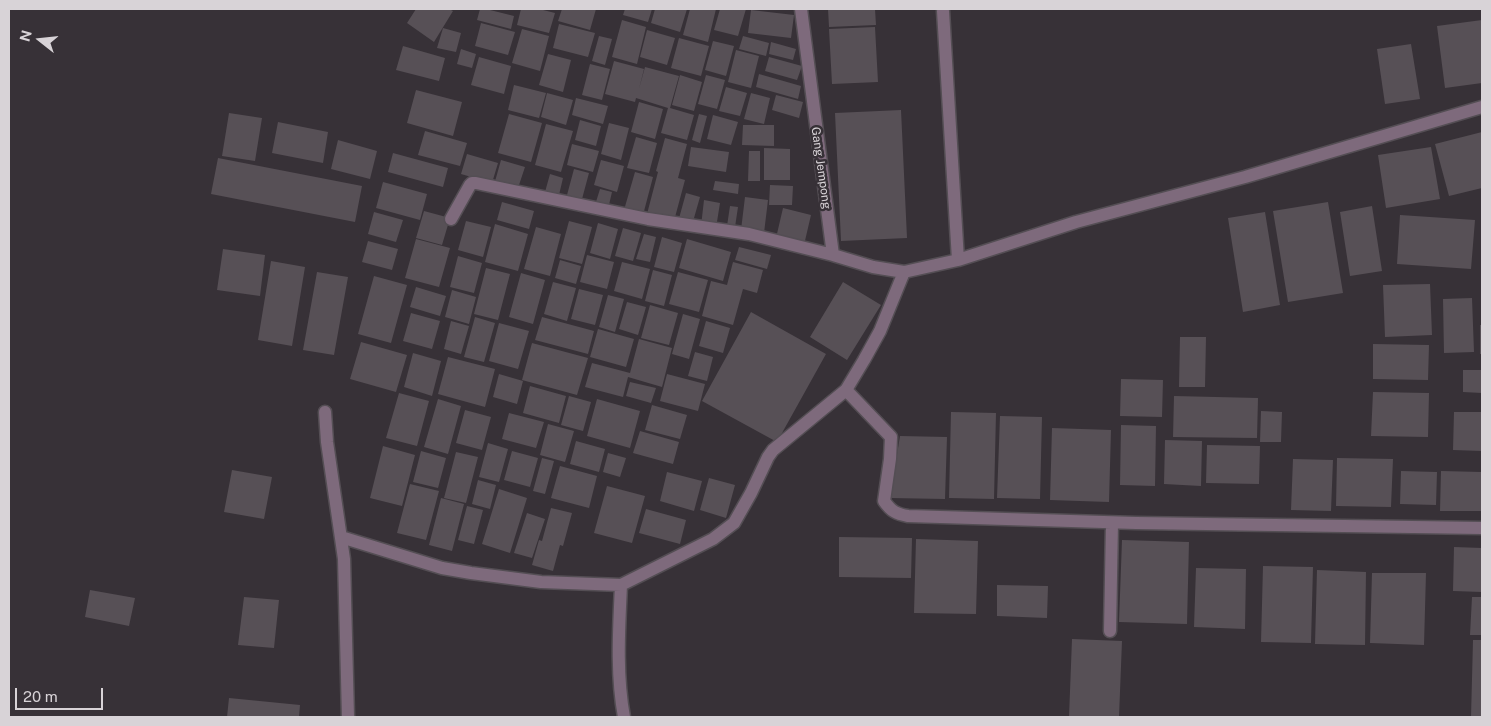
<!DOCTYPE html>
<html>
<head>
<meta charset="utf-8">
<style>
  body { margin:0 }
  #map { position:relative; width:1491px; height:726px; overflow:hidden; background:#373137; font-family:"Public Sans",sans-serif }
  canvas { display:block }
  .frame { position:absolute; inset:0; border:10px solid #d8d3d7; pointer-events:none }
  .north { position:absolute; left:15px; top:15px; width:50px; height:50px; -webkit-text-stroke:4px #373137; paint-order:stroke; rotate:286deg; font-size:14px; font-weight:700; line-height:20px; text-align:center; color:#d8d3d7 }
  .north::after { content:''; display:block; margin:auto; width:18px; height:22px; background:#d8d3d7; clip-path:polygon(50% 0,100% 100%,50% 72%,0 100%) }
  .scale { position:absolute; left:15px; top:688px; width:88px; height:22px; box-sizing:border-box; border:2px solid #d8d3d7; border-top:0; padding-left:6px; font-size:15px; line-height:18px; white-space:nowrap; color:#d8d3d7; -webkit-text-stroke:4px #373137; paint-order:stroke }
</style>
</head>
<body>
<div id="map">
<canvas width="1491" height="726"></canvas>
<div class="frame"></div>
<div class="north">N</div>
<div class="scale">20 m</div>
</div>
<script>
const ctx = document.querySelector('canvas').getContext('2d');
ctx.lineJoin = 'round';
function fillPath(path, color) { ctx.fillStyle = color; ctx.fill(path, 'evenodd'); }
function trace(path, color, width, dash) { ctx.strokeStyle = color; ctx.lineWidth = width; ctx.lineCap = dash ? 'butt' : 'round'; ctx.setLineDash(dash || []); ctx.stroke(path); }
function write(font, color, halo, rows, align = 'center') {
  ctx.font = font + ' "Public Sans",sans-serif'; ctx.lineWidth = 5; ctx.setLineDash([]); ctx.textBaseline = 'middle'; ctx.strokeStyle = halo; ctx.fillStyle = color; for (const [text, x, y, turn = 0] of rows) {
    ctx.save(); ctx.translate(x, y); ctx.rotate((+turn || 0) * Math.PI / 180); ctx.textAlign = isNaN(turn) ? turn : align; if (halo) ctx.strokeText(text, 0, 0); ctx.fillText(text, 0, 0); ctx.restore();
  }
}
const building = new Path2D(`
  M416,9h33l4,2 -19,31 -27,-19z
  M480,9h6l28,7 -3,13 -34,-9z
  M521,9h18l16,4 -6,20 -32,-8z
  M562,9h34l-6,21 -32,-9z
  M625,9h27l-4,13 -25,-7z
  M655,9h32l-7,23 -29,-9z
  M690,9h26l-8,33 -25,-7z
  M720,9h26l-8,27 -24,-6z
  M828,9h47l1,16 -47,2z
  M751,10l43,5 -3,23 -43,-5z
  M622,20l24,7 -9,37 -25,-7z
  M1482,20v63l-37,5 -8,-62z
  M481,23l34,9 -7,23 -33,-9z
  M559,24l36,9 -7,24 -35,-9z
  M875,27l3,55 -46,2 -3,-55z
  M443,28l18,5 -5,19 -19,-4z
  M522,29l27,7 -9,35 -28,-8z
  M647,30l28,8 -8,27 -27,-8z
  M599,36l13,3 -7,26 -13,-4z
  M743,36l26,7 -3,13 -27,-7z
  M679,38l30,8 -8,30 -30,-8z
  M713,41l21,5 -8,30 -21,-6z
  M771,42l25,7 -3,11 -24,-6z
  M1411,44l9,55 -35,5 -8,-55z
  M403,46l42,12 -6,23 -43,-11z
  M461,49l15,5 -4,14 -15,-4z
  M736,50l23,6 -8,32 -23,-6z
  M548,54l23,6 -8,32 -24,-7z
  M479,57l32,9 -7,28 -33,-9z
  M769,57l33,9 -5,14 -32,-9z
  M614,61l30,8 -5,20 6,-22 34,9 -9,32 24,7 -7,25 -26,-7 7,-25 -32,-10 -1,4 -30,-8z
  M590,64l20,5 -8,31 -20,-5z
  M759,74l42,12 -3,13 -42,-12z
  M680,75l22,7 -8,29 -22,-6z
  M706,75l19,5 -8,29 -19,-5z
  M514,85l32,8 -7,25 -31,-8z
  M726,87l21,6 -7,23 -21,-5z
  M416,90l46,12 -9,34 -46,-13z
  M547,93l26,7 -7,25 -25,-8z
  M751,93l19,5 -6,26 -20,-5z
  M776,95l27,7 -4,16 -27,-8z
  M576,98l32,8 -5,18 -31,-9z
  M639,102l24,7 -8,30 -24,-7z
  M901,110l6,128 -66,3 -6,-128z
  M229,113l33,5 -7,43 -33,-5z
  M509,114l33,9 -11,39 -33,-9z
  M699,114l8,2 -7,27 -8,-3z
  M713,115l25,7 -7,23 -24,-6z
  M580,120l21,6 -5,20 -21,-6z
  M278,122l50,10 -5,31 -51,-10z
  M609,123l20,5 -8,32 -20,-6z
  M546,124l27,7 -12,41 -26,-7z
  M743,125h31v21l-32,-1z
  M425,131l42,12 -7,23 -42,-11z
  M1482,132v56l-33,8 -14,-52z
  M636,137l21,6 -8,30 -22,-5z
  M665,138l22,6 -9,34 7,2 -11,41 -27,-7 11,-42 -2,-1z
  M338,140l39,11 -7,28 -39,-10z
  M572,144l27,7 -6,21 -26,-7z
  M691,147l38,5 -3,20 -38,-6z
  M1431,147l9,52 -54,9 -8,-53z
  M764,148l26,1v31h-26z
  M749,151h11v30h-12z
  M393,153l55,15 -5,19 -55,-15z
  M467,154l31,9 -6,20 -31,-9z
  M218,158l144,28 -7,36 -144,-28z
  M501,160l24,7 -8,24 -23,-6z
  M601,160l23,6 -7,26 -23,-7z
  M574,169l15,4 -7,26 -15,-4z
  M635,172l18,5 -10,38 -19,-5z
  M550,174l13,4 -4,17 -14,-3z
  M715,181l24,3 -1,10 -25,-4z
  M383,182l44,12 -7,26 -44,-12z
  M770,185l23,1 -1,19h-23z
  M600,189l12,3 -4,17 -13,-4z
  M686,193l14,4 -8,28 -14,-3z
  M745,197l23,3 -4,33 -23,-3z
  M704,200l16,3 -4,25 -15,-2z
  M502,202l32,9 -5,18 -32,-9z
  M1328,202l15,91 -55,9 -15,-91z
  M730,206l8,1 -3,20 -8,-1z
  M1372,206l10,65 -32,5 -10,-64z
  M783,208l28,7 -7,30 -28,-7z
  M424,211l26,7 -8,27 -26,-7z
  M374,212l29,8 -7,22 -28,-8z
  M1265,212l15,93 -37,7 -15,-94z
  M1400,215l75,5 -4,49 -74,-5z
  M466,221l25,6 -8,30 -25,-7z
  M569,221l23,6 -10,37 -23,-6z
  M598,223l20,6 -8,30 -20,-6z
  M495,224l33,10 -10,37 -33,-9z
  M536,227l25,7 -11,42 -26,-7z
  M623,228l18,5 -8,28 -18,-5z
  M644,234l12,3 -6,25 -14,-3z
  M662,237l20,6 -8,29 -20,-5z
  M416,239l34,9 -11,39 -34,-9z
  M687,239l44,13 -8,29 -44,-13z
  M368,241l30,8 -6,21 -30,-8z
  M739,247l32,8 -4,14 -32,-9z
  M223,249l42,6 -5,41 -43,-6z
  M587,255l27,7 -7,27 -27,-7z
  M458,256l24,7 -8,30 -24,-6z
  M560,260l21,6 -5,18 -21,-6z
  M271,261l34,6 -13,79 -34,-6z
  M622,262l28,7 -8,30 -28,-8z
  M733,262l30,8 -6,23 -14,-4 -10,36 -31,-9 9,-35 16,4z
  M486,268l24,6 -12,46 -24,-6z
  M653,270l19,5 -8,31 -19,-5z
  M317,272l31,5 -14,78 -31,-5z
  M678,272l30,8 -9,32 -30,-8z
  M521,273l24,7 -12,44 -24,-7z
  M374,276l33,9 -16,58 -33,-9z
  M553,282l23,6 -9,33 -23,-7z
  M843,282l38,23 -34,55 -37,-23z
  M1430,284l2,51 -47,2 -2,-52z
  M416,287l30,9 -6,20 -30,-9z
  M579,289l24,6 -8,30 -24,-6z
  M452,290l24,7 -7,27 -24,-7z
  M608,295l16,4 -9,33 -16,-5z
  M1472,298l2,54 -30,1 -1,-54z
  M627,302l19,5 -8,28 -19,-6z
  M650,305l28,8 -9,32 -28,-7z
  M751,312l75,42 -49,88 -75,-41z
  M411,313l29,8 -8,28 -29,-8z
  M683,314l17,5 -11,40 -17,-5z
  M475,317l20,6 -11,39 -20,-5z
  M542,317l52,14 -6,23 -53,-14z
  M451,321l18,5 -8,28 -17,-5z
  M706,321l24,7 -7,25 -24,-7z
  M499,323l30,8 -11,38 -29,-8z
  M1480,325h2v29h-2z
  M598,329l36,10 -8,28 -36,-10z
  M1180,337h26l-1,50h-26z
  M639,339l33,9 -10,39 -34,-10 -5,20 -38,-10 7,-24 38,10z
  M361,342l46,13 -11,37 -46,-13z
  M532,343l56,15 -11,37 -55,-15z
  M1373,344l56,1 -1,35 -55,-1z
  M695,352l18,5 -6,24 -19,-5z
  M413,353l28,8 -9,35 -28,-9z
  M448,357l47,12 -10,38 -47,-13z
  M1463,370h19v23l-19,-1z
  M499,374l24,7 -6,23 -24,-7z
  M667,374l38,10 -7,27 -38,-10z
  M1121,379l42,1 -1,37 -42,-1z
  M630,382l26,6 -5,15 -25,-7z
  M530,386l36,10 -7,27 -36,-10z
  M1373,392l56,1 -1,44 -57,-1z
  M399,393l30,8 -12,45 -31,-8z
  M569,396l22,6 -8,29 -22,-6z
  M1174,396l84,2 -1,40 -84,-1z
  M438,399l23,7 -13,48 -24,-7z
  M597,399l43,12 -10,37 -43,-12z
  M652,405l35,10 -7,24 -35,-9z
  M465,410l26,7 -9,33 -26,-7z
  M1261,411l21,1 -1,30h-21z
  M951,412l45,1 -2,86 -45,-1z
  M1454,412h28v39l-29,-1z
  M509,413l35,9 -8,26 -34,-9z
  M1000,416l42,1 -2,82 -43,-1z
  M548,424l26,7 -9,31 -25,-7z
  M1121,425l35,1 -1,60 -35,-1z
  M1052,428l59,2 -2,72 -59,-2z
  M640,431l39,11 -6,22 -40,-11z
  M900,436l47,1 -2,62 -55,-1z
  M1165,440l37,1 -1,45 -37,-2z
  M576,441l29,8 -6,23 -29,-8z
  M488,443l20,6 -9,33 -20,-5z
  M1207,445l53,1 -1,38 -53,-1z
  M383,446l32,9 -13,51 -32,-8z
  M421,451l25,7 -8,30 -25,-6z
  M512,451l26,7 -8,29 -26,-7z
  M456,452l22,5 -12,46 -22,-5z
  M608,453l18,5 -6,19 -17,-5z
  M542,458l12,3 -9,33 -12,-3z
  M1337,458l56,1 -2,48 -55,-1z
  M1293,459l40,1 -2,51 -40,-1z
  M560,466l37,10 -8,32 -38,-10z
  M232,470l40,7 -8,42 -40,-7z
  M1401,471l36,1 -1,33 -36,-1z
  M1441,471l41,1v39h-42z
  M667,472l35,9 -8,30 -34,-10z
  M709,478l26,7 -9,33 -26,-8z
  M478,480l18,5 -6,24 -18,-5z
  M410,484l29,7 -13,49 -29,-7z
  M607,486l38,10 -13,47 -38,-10z
  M499,489l28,9 -17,55 -28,-9z
  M441,498l23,6 -12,47 -23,-6z
  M467,506l16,4 -9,34 -16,-4z
  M551,508l21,5 -9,33 -3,-1 -7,26 -21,-6 7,-25 3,1z
  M646,509l40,11 -6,24 -41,-11z
  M527,513l18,6 -13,39 -18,-5z
  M839,537l73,1 -1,40 -72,-1z
  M916,539l62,2 -2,73 -62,-1z
  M1122,540l67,2 -2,82 -68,-2z
  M1454,547l28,1v44l-29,-1z
  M1263,566l50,1 -2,76 -50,-1z
  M1196,568l50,1 -1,60 -51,-2z
  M1317,570l49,2 -1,73 -50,-1z
  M1372,573h54l-2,72 -54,-2z
  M997,585l51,1 -1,32 -50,-2z
  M90,590l45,8 -6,28 -44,-9z
  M244,597l35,3 -5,48 -36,-3z
  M1472,597h10v38h-12z
  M1072,639l50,2 -3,76h-50z
  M1473,640h9v77h-11z
  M229,698l71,7 -1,12h-72z`);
const minor = new Path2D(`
  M801,9l32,246 40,12 31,5
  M943,11l15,249
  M451,219l19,-34 2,-2h4l172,36 101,15 84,21
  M846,390l45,47 -1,22 -6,42c7,10 12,13 24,15l228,7 346,5
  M325,412l2,30 17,117 4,158
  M341,537l101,31 29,5 70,9 80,3 92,-46 21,-16 17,-30 17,-36 5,-7 73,-60 18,-30 16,-29 24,-59 54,-12 118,-38 169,-45 237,-70
  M621,585c-2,44 -5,89 3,132
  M1110,631l2,-108`);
const streetNames = [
  ["Gang Jempong",821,168,82]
];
fillPath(building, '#575056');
trace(minor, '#544e54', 15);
trace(minor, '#7e6a7c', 12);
write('12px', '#d8d3d7', '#373137', streetNames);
</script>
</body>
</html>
